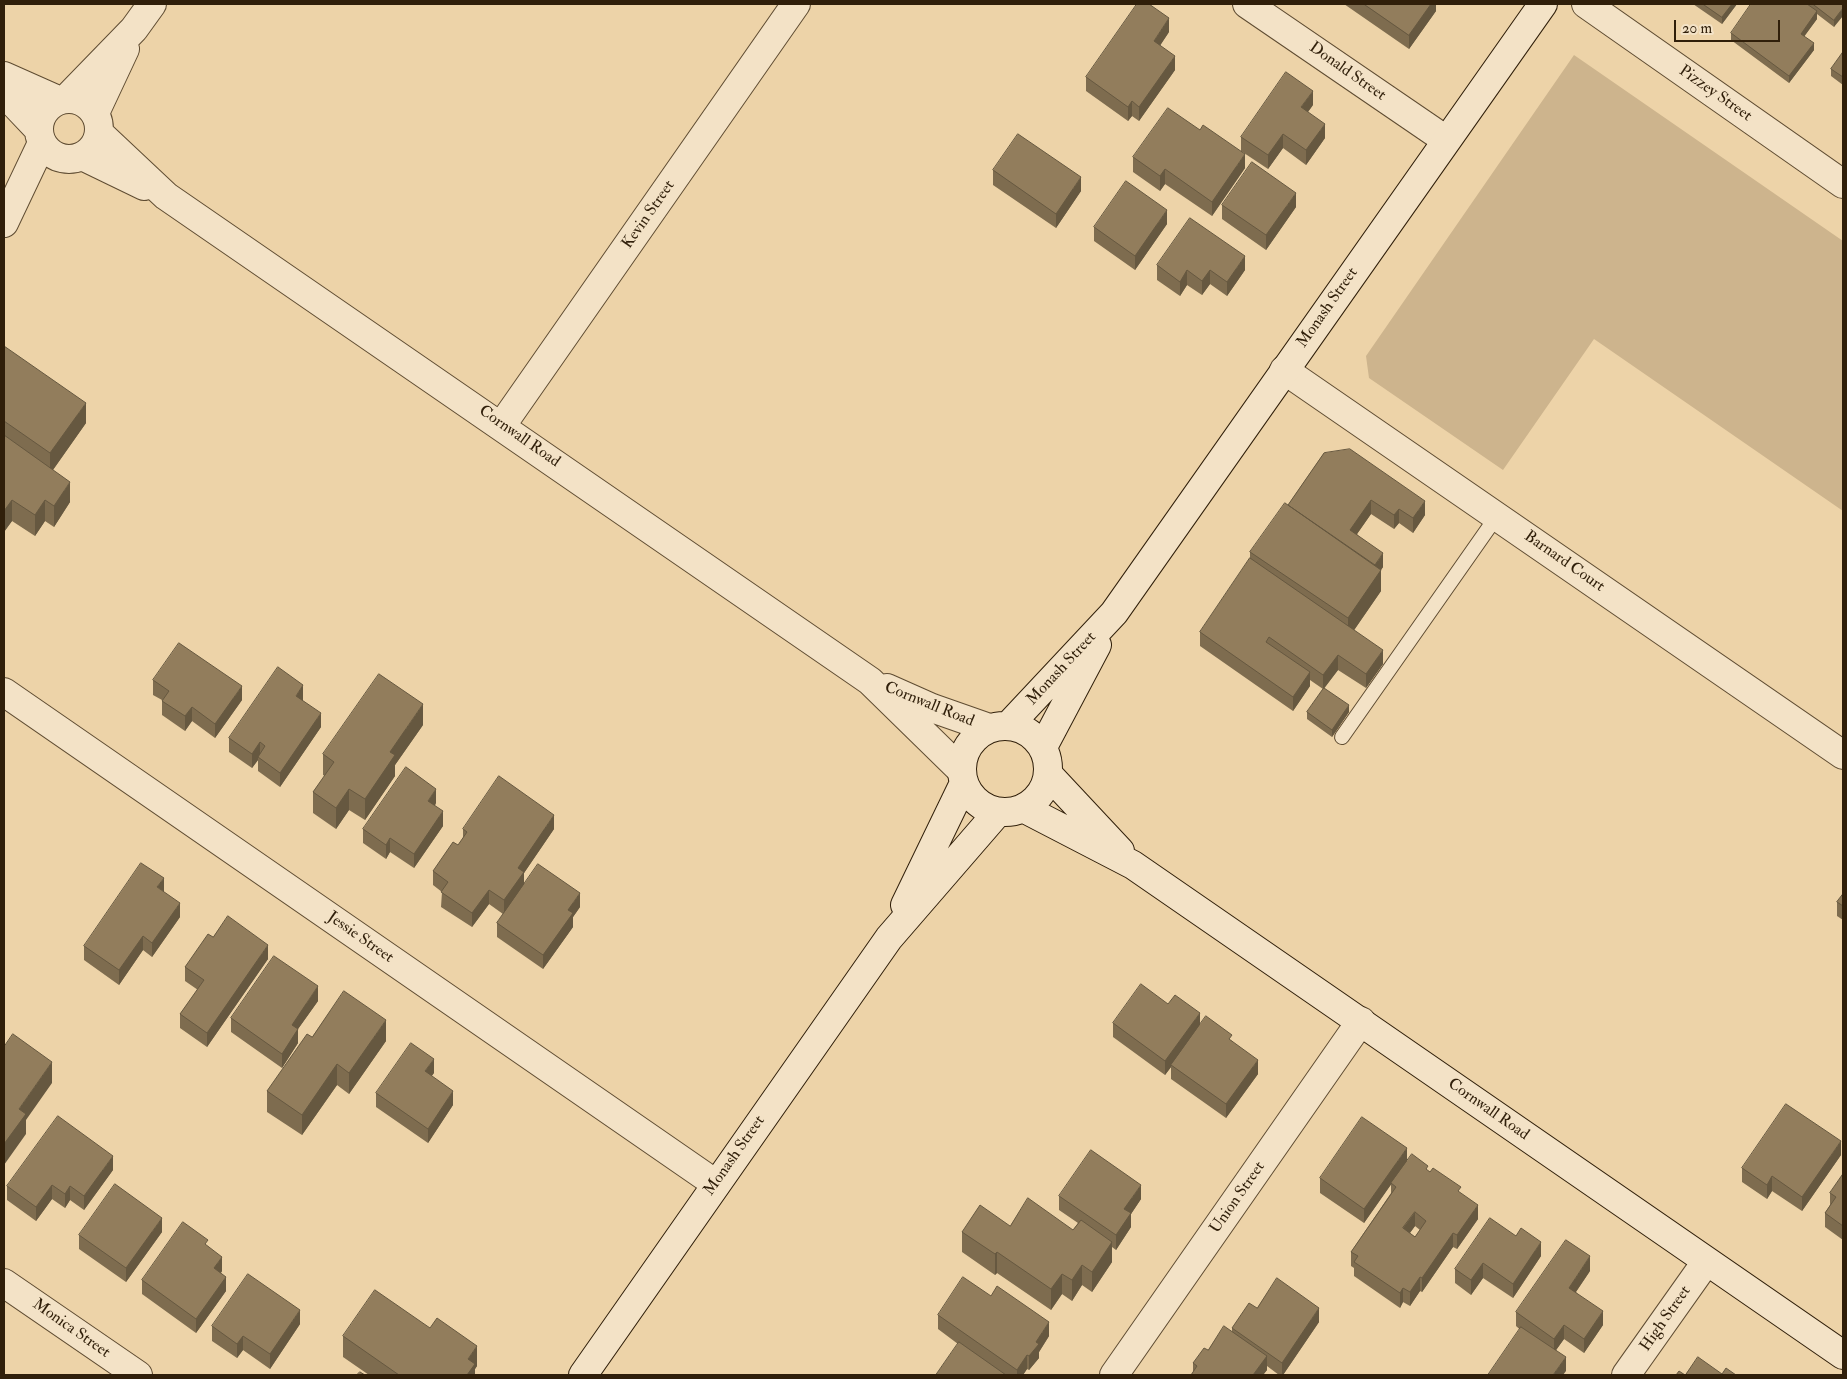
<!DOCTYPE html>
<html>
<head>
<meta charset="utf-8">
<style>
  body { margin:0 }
  #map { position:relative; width:1847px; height:1379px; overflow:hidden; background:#edd3a8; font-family:"IM FELL Double Pica",serif }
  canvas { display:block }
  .frame { position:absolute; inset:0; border:5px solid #301f0a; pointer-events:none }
  .scale { position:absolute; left:1674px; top:20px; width:106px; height:22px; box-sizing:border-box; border:2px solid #301f0a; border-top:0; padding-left:6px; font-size:15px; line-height:18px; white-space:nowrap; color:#301f0a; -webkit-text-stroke:4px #f3e2c6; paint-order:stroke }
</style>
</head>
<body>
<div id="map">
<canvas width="1847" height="1379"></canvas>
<div class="frame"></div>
<div class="scale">20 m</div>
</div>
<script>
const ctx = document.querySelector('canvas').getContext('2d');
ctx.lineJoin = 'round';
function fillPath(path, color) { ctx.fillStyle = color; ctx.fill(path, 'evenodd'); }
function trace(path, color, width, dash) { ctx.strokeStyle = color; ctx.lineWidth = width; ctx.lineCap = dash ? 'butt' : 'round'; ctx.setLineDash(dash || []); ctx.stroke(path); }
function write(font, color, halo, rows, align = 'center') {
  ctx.font = font + ' "IM FELL Double Pica",serif'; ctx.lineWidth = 4.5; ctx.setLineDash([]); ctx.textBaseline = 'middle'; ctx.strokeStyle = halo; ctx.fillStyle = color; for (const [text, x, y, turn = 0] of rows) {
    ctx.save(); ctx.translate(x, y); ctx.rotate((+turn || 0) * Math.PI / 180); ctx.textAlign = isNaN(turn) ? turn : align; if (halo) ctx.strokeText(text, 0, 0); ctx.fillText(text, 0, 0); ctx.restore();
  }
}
const green = new Path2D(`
  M1574,55l269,186v270l-249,-172 -91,131 -134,-92 -3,-22z`);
const lane = new Path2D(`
  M1342,737l155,-221`);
const street = new Path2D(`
  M1247,4l199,136
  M1586,4l257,180
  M4,76l54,24
  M4,93l34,36
  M67,98l67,-69 18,-25
  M39 129a30 30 0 1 1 60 0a30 30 0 1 1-60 0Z
  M95,113l30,-64
  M99,133l67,63 704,485 91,89
  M82,156l62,30
  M4,223l38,-80
  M1284,370l559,385
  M502,425l294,-421
  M887,688l45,20 57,20
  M4,692l712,492
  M4,1283l134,92
  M1114,1375l247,-354
  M1626,1375l80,-113`);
const secondary = new Path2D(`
  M1009,725l105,-112 429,-609
  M962 769a43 43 0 1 1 86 0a43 43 0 1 1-86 0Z
  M1043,747l54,-102
  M1048,774l72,77
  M1023,808l110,57 710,490
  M905,905l59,-122
  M583,1375l306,-437 109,-126`);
const wall = new Path2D(`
  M1344,4h92v7l-27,38z
  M1693,4h44l-15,20z
  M1809,4h34l-9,23 -17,-13v5l-13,17 10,14 -25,33 -58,-43v-7l78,-28z
  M1169,32l-9,13 15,25 -36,51 -7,-5 -4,5 -42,-30v-14z
  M1843,52v33l-12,-9v-7z
  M1313,105l-5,7 17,26 -19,27 -23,-17 -15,21 -27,-18v-14z
  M1133,157l112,11 -33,48 -47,-32 -5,7 -27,-19z
  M993,170l88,21 -25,37 -63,-43z
  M1222,205l74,2 -30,43 -44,-31z
  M1167,224l-32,46 -41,-29v-14z
  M1157,265l88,5 -18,26 -17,-12 -8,11 -15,-10 -7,11 -23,-16z
  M4,346l82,77 -33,47 17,32 -16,25 -9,-6 -10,15 -23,-15 -8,11z
  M1324,453l101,62 -12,18 -14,-10 -5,6 -23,-15 -14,20 26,33 -2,3v21l-27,39 29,34 -17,24 -28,-18 -14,18 25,24 -17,25 -25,-18v-7l16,-23 -13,-9v6l-17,25 -93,-65v-14l50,-74v-6l38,-47z
  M153,680l89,20 -27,38 -23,-17 -7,10 -23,-16v-15l-9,-5z
  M303,700v1l18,26 -41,60 -22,-16v-11l-6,8 -23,-16v-14z
  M423,725l-28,40v11l-30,44 -16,-10 -13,19 -23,-16v-21l12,-16 -2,-1v-21z
  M436,803l-1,3 8,20 -29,42 -24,-16 -4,7 -23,-16v-14z
  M463,829h91l-30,44v10l56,24 -7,10v10l-30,42 -46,-32v-14l6,-9 -14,-10 -17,23 -31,-20 1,-15 -9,-7v-14l25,-26 5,-6z
  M164,892l16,25 -28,40 -9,-7 -24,35 -35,-25v-14z
  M1843,894v26l-6,-4v-14z
  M213,937l55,22 -61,88 -27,-19v-14l18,-24 -13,-9v-14z
  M318,1001l-20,28v14l-16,25 -51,-36v-14z
  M1168,1004l32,20 32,17 26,33 -32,44 -55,-39v-12l-6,8 -52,-38v-14z
  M312,1037l74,4 -37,53 -12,-9 -35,50 -35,-23v-21z
  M434,1073l-3,3 22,29 -25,38 -52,-36v-14z
  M1841,1155l-39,56 -30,-20 -5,8 -25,-17v-14z
  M1407,1161l21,10 33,23 17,25 -21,30 -4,-2 -31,45 -2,-1 -10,15 -7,-4 -3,6 -46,-32v-8l-3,-2v-14l40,-59v-9l-27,39 -44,-30v-15zM1415,1226l5,4 -5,7 -5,-4z
  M113,1170l-29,40 -14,-10 -5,8 -13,-9 -16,22 -29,-21v-14z
  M1843,1174v66l-18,-13v-14l5,-8v-12z
  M1059,1196l82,3 -10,15v13l-15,23 -4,-3v15l-20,30 -10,-7 -10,16 -10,-7 -11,16 -54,-37 -2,2 -33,-23v-20l48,-6 63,4 5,-7 -19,-13z
  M162,1232l-36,50 -47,-33v-14z
  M1516,1236l25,20 -28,42 -30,-20 -12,17 -16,-12v-14z
  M208,1246l14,25 -1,2 5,18 -30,42 -54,-39v-14z
  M1590,1271l-14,21 27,33 -19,28 -20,-14 -8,11 10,21 -50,-45v-14z
  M1257,1308l62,14 -36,53h-4l-12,-9v4l-4,5h-72l2,-3v-9l15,-13 24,-19v-3z
  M938,1315l111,21 -10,16v6l-10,12 -2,-1 -4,6h-87l22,-31 -20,-15z
  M300,1324l-30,45 -27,-19 -6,8 -25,-17v-15z
  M343,1336l134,30 -2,3v6h-106l-26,-18z`);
const shadedWall = new Path2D(`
  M1431,4h5v7l-27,38v-14z
  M1732,4h5l-15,20v-7z
  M1843,8v8l-9,11v-7z
  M1817,11v8l-16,22v-7z
  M1169,18v14l-15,23v-14z
  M1814,43v7l-25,33v-7z
  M1175,56v14l-36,51v-14z
  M1313,91v14l-12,16v-14z
  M1132,101v15l-4,5v-14z
  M1325,124v14l-19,27v-15z
  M1283,134v14l-15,21v-14z
  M1245,154v14l-33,48v-14z
  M1165,169v15l-5,7v-15z
  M1081,177v14l-25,37v-14z
  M1296,193v14l-30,43v-15z
  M1167,210v14l-32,46v-14z
  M1245,256v14l-18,26v-14z
  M1187,270v15l-7,11v-14z
  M1210,270v14l-8,11v-14z
  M86,403v20l-36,51v-21z
  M70,482v20l-16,25v-21z
  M12,500v21l-8,11v-21z
  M45,500v21l-10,15v-21z
  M1371,500v14l-21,30v-14z
  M1425,501v14l-12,18v-15z
  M1399,509v14l-5,6v-14z
  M1383,553v14l-2,3v21l-33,48v-21l24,-48z
  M1383,650v14l-17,24v-14z
  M1338,655v15l-15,20v-15z
  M1310,672v14l-17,25v-14z
  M303,685v15l-7,10v-14z
  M242,686v14l-27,38v-14z
  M423,704v21l-28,40v11l-30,44v-21l25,-47z
  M1349,705v7l-17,25v-7z
  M192,707v14l-7,10v-15z
  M321,713v14l-41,60v-14z
  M260,742v14l-2,1v3l-6,8v-14z
  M349,789v21l-13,19v-21z
  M436,789v14l-8,12v-14z
  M443,811v15l-29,42v-14z
  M554,815v14l-30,44v13l-20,29v-15l14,-32z
  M390,838v14l-4,7v-14z
  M164,878v14l-7,-5z
  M489,890v14l-17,23v-14z
  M580,893v14l-7,10v10l-30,42v-14l25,-45z
  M180,903v14l-28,40v-14z
  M143,936v14l-24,35v-15z
  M268,945v14l-61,88v-14z
  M318,986v15l-20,28v14l-16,25v-14l10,-29z
  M1200,1013v14l-29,38v2l-6,8v-14z
  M386,1020v21l-37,53v-21z
  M434,1059v14l-9,12v-14z
  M1258,1060v14l-32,44v-14z
  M52,1062v21l-26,37v14l-22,31v-21l15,-35z
  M337,1064v21l-35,50v-20z
  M453,1091v14l-25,38v-14z
  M1841,1141v14l-39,56v-14z
  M1407,1148v14l-43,61v-14z
  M113,1156v14l-29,40v-14z
  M1772,1176v15l-5,8v-14z
  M52,1185v14l-16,22v-14z
  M1141,1185v14l-10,15v13l-15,23v-15l8,-26z
  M70,1186v14l-5,8v-14z
  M1478,1205v14l-21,30v-14z
  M1415,1212v14l-12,16v-14z
  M162,1218v14l-36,50v-14z
  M1453,1233v14l-31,45v-14z
  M1112,1242v20l-20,30v-20z
  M1541,1242v14l-28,42v-14z
  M997,1252v21l-2,2v-21z
  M1590,1256v15l-21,31v-14z
  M222,1257v14l-8,11v-14z
  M1483,1263v15l-12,17v-15z
  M1082,1265v20l-10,16v-21z
  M1062,1274v20l-11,16v-21z
  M226,1277v14l-30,42v-14z
  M1420,1277v14l-10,15v-14z
  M1403,1288v14l-3,6v-15z
  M1319,1308v14l-36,53h-1v-12z
  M300,1310v14l-30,45v-15z
  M1603,1311v14l-19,28v-14z
  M1049,1322v14l-10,16v6l-10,12v-14l7,-14z
  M1564,1325v14l-10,14v-14z
  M243,1336v14l-6,8v-14z
  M477,1346v20l-2,3v6h-8l1,-16z
  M1027,1355v14l-4,6h-6v-5z
  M1267,1356v14l-4,5h-10z
  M1566,1357v14l-3,4h-10z`);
const building = new Path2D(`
  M1137,4h12l20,14 -15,23 21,15 -36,51 -7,-6 -4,6 -42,-30z
  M1364,4h67l-22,31z
  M1703,4h29l-10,13z
  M1751,4h56l10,7 -16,23 13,9 -25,33 -58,-43z
  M1813,4h30v4l-9,12z
  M1843,52v25l-12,-8z
  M1286,72l27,19 -12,16 24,17 -19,26 -23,-16 -15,21 -27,-18z
  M1168,108l32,22 3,-5 42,29 -33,48 -47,-33 -5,7 -27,-19z
  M1018,134l63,43 -25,37 -63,-44z
  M1252,162l44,31 -30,42 -44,-30z
  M1126,181l41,29 -32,46 -41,-29z
  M1190,218l55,38 -18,26 -17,-12 -8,11 -15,-11 -7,12 -23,-17z
  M4,346l82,57 -36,50 -46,-32z
  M4,435l66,47 -16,24 -9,-6 -10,15 -23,-15 -8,11z
  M1350,449l75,52 -12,17 -14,-9 -5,6 -23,-15 -21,30 33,23 -8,12 -87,-60 36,-52z
  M1285,503l96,67 -33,48 -98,-66z
  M1250,558l133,92 -17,24 -28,-19 -15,20 -54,-38 -3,5 44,30 -17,25 -93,-65z
  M179,643l63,43 -27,38 -23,-17 -7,9 -23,-15 7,-10 -16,-11z
  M278,667l25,18 -7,11 25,17 -41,60 -22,-16 7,-11 -5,-4 -8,12 -23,-16z
  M379,674l44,30 -33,48 5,3 -30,44 -16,-10 -13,19 -23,-16 21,-30 -11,-8z
  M1324,688l25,17 -17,25 -25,-18z
  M406,767l30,22 -8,12 15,10 -29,43 -24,-16 -4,7 -23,-16z
  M499,776l55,39 -36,53 6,4 -20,28 -15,-10 -17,23 -31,-21 7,-10 -15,-11 20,-29 5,3 9,-13 -4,-3z
  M141,863l23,15 -7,9 23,16 -28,40 -9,-7 -24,34 -35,-24z
  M538,864l42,29 -12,17 5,3 -30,42 -46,-32z
  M1843,894v12l-6,-4z
  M228,916l40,29 -61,88 -27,-19 24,-34 -19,-13 23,-33 5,3z
  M274,956l44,30 -26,39 6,4 -16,25 -51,-36z
  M1141,984l27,20 7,-9 25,18 -35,48 -52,-38z
  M344,991l42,29 -37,53 -12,-9 -35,51 -35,-24 40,-57 5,3z
  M1206,1016l26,19 -3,4 29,21 -32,44 -55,-39z
  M13,1034l39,28 -33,47 7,5 -22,30v-97z
  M411,1043l23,16 -9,12 28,20 -25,38 -52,-36z
  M1786,1104l55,37 -39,56 -30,-21 -5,9 -25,-17z
  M58,1116l55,40 -29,40 -14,-10 -5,8 -13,-9 -16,22 -29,-21z
  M1362,1117l45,31 -43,61 -44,-31z
  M1091,1150l50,35 -17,24 7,4 -15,22 -57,-39z
  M1412,1154l16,12 -2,3 4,3 3,-4 28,19 -3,4 20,14 -21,30 -4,-2 -31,45 -2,-1 -10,15 -7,-4 -3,5 -46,-31 4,-6 -7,-4 45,-65 -5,-4zM1415,1212l11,9 -11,16 -12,-9z
  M1843,1174v52l-18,-13 11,-16 -6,-4z
  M115,1184l47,34 -36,50 -47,-33z
  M1028,1198l45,32 8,-10 31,22 -20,30 -10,-7 -10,15 -10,-6 -11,15 -54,-37 -2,2 -33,-22 18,-27 30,21z
  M1490,1218l26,18 5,-8 20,14 -28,42 -30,-21 -12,17 -16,-11z
  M183,1222l25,18 -3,4 17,13 -8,11 12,9 -30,42 -54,-39z
  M1566,1240l24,16 -21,32 34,23 -19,28 -20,-14 -10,14 -38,-27z
  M248,1274l52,36 -30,44 -27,-18 -6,8 -25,-18z
  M963,1277l28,19 6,-10 52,36 -13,20 3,2 -10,12 -2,-1 -10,15 -79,-55z
  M1277,1278l42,30 -37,55 -50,-35 17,-25 8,5z
  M375,1290l55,38 7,-10 40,28 -9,13 7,5 -8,11h-68l-56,-39z
  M1224,1326l43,30 -14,19h-62l6,-9 -4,-3 11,-15 4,2z
  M1521,1327l45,30 -13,18h-65z
  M959,1342l47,33h-70z
  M1698,1357l24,17 4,-6 10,7h-60l3,-4 6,4z
  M360,1372l5,3h-8z`);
const streetNames = [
  ["Donald Street",1347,72,35],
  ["Pizzey Street",1715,94,35],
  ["Kevin Street",649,215,-55],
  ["Monash Street",1328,308,-55],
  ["Cornwall Road",519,437,35],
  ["Barnard Court",1564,562,35],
  ["Monash Street",1062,669,-47],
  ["Cornwall Road",929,705,22],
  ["Jessie Street",360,938,35],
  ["Cornwall Road",1488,1110,35],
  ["Monash Street",735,1156,-55],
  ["Union Street",1238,1198,-55],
  ["High Street",1666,1319,-55],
  ["Monica Street",71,1329,35]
];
fillPath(green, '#cdb48d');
trace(lane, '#5f4c32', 16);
trace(street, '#5f4c32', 30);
trace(secondary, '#301f0a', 30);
trace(lane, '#f3e2c6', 14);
trace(street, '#f3e2c6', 28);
trace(secondary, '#f3e2c6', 28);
fillPath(wall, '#7e6c4f');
fillPath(shadedWall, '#665840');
fillPath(building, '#927d5c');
trace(building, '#665840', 1);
write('16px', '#301f0a', '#f3e2c6', streetNames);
</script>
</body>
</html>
